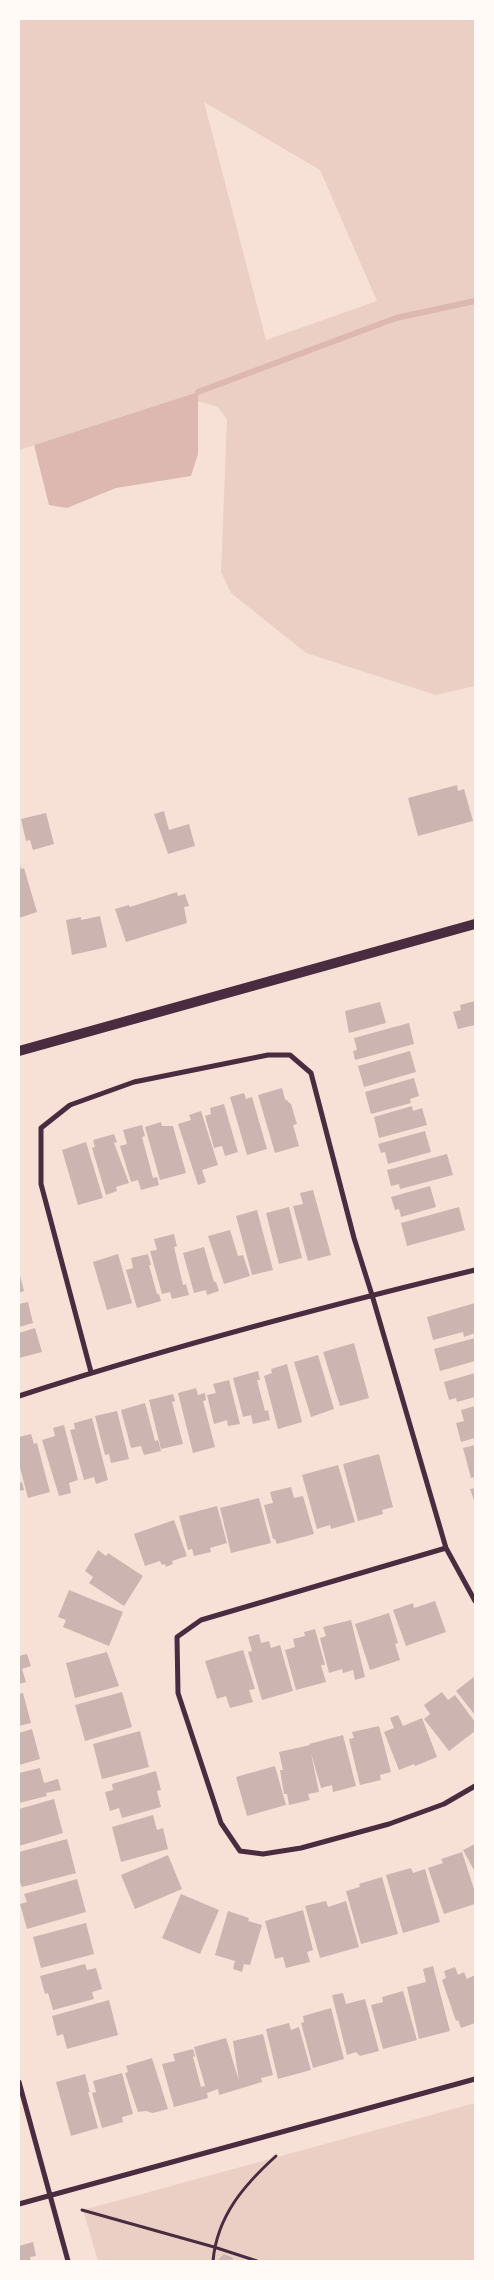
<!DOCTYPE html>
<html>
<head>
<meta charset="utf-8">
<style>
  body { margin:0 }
  #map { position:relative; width:494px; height:2280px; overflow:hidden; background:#f7e1d7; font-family:"Space Grotesk",sans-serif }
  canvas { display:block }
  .frame { position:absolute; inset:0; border:20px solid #fffaf5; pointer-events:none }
</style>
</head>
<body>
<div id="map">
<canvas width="494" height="2280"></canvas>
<div class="frame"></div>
</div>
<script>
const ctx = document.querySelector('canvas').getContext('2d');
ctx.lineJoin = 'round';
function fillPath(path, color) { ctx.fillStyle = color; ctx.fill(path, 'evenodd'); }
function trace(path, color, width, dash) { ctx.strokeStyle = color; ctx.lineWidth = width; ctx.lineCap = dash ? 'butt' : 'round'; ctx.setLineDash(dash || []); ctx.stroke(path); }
const green = new Path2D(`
  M19,19h456v667l-39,9 -130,-42 -75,-60 -10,-21 6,-153 -9,-12 -20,-6v-9l-179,58zM204,102l116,68 57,131 -111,39z
  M475,2103v158h-377l-15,-51z`);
const water = new Path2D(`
  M198,392v62l-7,22 -75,12 -49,20 -18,-3 -15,-60z`);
const stream = new Path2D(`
  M198,392l198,-74 79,-17`);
const building = new Path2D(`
  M457,785l1,6 6,-2 9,32 -55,15 -10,-38z
  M164,811l5,19 20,-6 6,22 -27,8 -14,-40z
  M46,813l8,31 -21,6 -3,-10 -4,1 -5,-22z
  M19,861l2,8 3,-1 13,44 -18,6z
  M177,892l1,4 7,-2 4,12 -5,1 3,16 -61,19 -11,-33 14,-4 1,2z
  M100,916l7,31 -35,8 -6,-35 15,-3v3z
  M475,1001v24l-17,4 -5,-17 8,-2 -1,-5z
  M380,1002l6,21 -37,10 -4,-22z
  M409,1023l5,21 -59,16 -2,-9 4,-1 -3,-12z
  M410,1051l6,21 -52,15 -6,-21z
  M414,1078l5,18 -9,3 1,4 -40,11 -6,-22z
  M282,1088l3,11 6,5 6,20 -4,1 6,21 -24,7 -17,-58z
  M244,1093l2,6 6,-2 15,52 -20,6 -17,-58z
  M224,1104l14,48 -13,4 -3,-10 -8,2 -9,-32 6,-2 -1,-6z
  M412,1106l1,5 9,-3 5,17 -48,13 -5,-21z
  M201,1111l17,54 -16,5 4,12 -8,3 -20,-61 13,-4 -2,-5z
  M161,1122l1,4h11l13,47 -26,7 -15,-53z
  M142,1125l3,11 -3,1 11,41 4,-1 2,8 -18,5 -3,-10 -7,2 -11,-36 7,-2 -4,-14z
  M425,1131l6,21 -43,12 -3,-12 -4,1 -3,-9z
  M114,1134l3,8 -3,1 15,40 -13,4 1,4 -11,4 -14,-47 3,-1 -2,-7z
  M86,1142l17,56 -25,7 -16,-55z
  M447,1154l6,21 -53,14 -1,-5 -8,2 -4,-16z
  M430,1186l6,21 -35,10 -2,-8 -4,1 -4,-13z
  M313,1190l18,65 -23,6 -15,-55 10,-2 -3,-11z
  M289,1207l13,51 -23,6 -13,-51z
  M459,1207l6,23 -58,16 -6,-23z
  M257,1210l16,60 -21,5 -16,-59z
  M230,1230l8,26 5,-1 7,21 -26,8 -16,-48z
  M174,1234l3,12 -3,1 9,38 3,-1 3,11 -17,4 -2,-7 -8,2 -12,-43 7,-1 -3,-11z
  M204,1247l10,35h2l3,9 -12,4 -1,-5 -12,3 -11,-40z
  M118,1254l14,49 -25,7 -14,-48z
  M148,1254l3,11h-2l8,29h2l2,7 -24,7 -11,-38 7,-2 -2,-10z
  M19,1272l5,19 -5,2z
  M28,1302l5,21 -14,4v-23z
  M475,1303v30l-11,4 -1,-5 -30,8 -6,-23z
  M35,1328l7,24 -23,6v-25z
  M475,1338v23l-35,10 -6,-22z
  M354,1343l15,55 -29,8 -17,-54z
  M318,1355l16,54 -23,8 -17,-55z
  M287,1364l15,58 -24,7 -14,-53 8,-3 -1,-4z
  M258,1371l2,9h-3l8,31 3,-1 2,10 -17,4 -2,-9 -8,2 -10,-39z
  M475,1373v24l-18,5 -1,-4 -7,2 -5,-18z
  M229,1380l11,44 -12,2 -1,-6 -13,4 -7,-29 9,-2 -3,-9z
  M196,1388l2,7 7,-2 1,7 -3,1 12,46 -22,6 -15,-60z
  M173,1394l2,7 -3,1 11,42 -22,5 -12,-49z
  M145,1403l10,38 3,-1 3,11 -17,4 -3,-9 -10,2 -10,-38z
  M475,1406v32l-14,4 -5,-19 8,-2 -3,-11z
  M117,1411l12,48 -18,4 -2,-9 -4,1 -10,-39z
  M92,1418l16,62 -12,4 -2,-7 -10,3 -14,-50 5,-1 -1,-6z
  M64,1425l14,55 -9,3 2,10 -12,3 -17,-56 13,-4 -2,-8z
  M31,1434l3,10 3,-1 13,49 -22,6 -9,-34v-27z
  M475,1445v32l-4,1 -8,-30z
  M379,1454l14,53 -11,3 1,4 -25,7 -15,-57z
  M338,1465l17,57 -24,7 -1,-4 -13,4 -15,-54z
  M22,1482l2,8 -5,1v-8z
  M291,1487l3,11 9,-2 11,38 -37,10 -2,-5h-2l-9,-34 9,-2 -3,-11z
  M475,1488v15l-5,-14z
  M259,1498l12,45 -40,10 -11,-45z
  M217,1506l10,37 -17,5 1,4 -17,4 -2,-7 -4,1 -9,-34z
  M174,1520l13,36 -15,5 1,3 -7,3 -1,-3 -3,1 -2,-4 -15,5 -11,-32z
  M98,1550l8,6 2,-3 35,23 -19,30 -35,-23 4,-6 -8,-6z
  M69,1590l54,22 -14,34 -46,-19 3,-7 -8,-3z
  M435,1601l11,31 -40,14 -13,-36 20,-7 1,5z
  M389,1613l9,30 -3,1 5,16 -30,10 -15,-46z
  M351,1620l14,57 -10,3 -2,-10 -10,3 -1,-4 -13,4 -9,-35 6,-2 -3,-9z
  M315,1629l10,36h-4l5,17 -30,8 -11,-40 10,-3 -2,-8 12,-3 -1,-4z
  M259,1634l2,9 8,-2 2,7 9,-3 13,46 -31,9 -14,-48 4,-1 -4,-14z
  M243,1650l12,39 -6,1 4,12 -23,6 -4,-12 -9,3 -12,-38z
  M107,1652l12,34 -44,12 -9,-35z
  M27,1654l4,12 -9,3 4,13 -7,2v-28z
  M475,1676v39l-19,-24z
  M122,1692l10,35 -47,14 -10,-36z
  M442,1692l6,8 7,-5 20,27v9l-26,20 -25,-32 6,-5 -6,-9z
  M23,1693l8,30 -12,3v-32z
  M398,1715l5,11 19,-8 15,39 -22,9 -1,-2 -15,6 -15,-38 10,-4 -4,-10z
  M379,1726l12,46 -11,3 1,5 -21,5 -11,-46 5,-1 -2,-6z
  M32,1729l8,30 -21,6v-32z
  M140,1731l9,36 -47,12 -9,-35z
  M343,1735l13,51 -23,6 -1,-7 -11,3 -10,-35 8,39 -11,2 2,6 -21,5 -2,-11h-3l-4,-24h3l-4,-18 31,-7 -1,-1z
  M275,1766l11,39 -39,11 -11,-39z
  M40,1768l4,15 14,-4 3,11 -15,3 1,3 -28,7v-30z
  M156,1771l5,19 -4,1 4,16 -39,11 -3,-10 -9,3 -5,-19 8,-2 -1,-6z
  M54,1799l9,34 -44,13v-37z
  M153,1815l4,15 6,-2 5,21 -47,13 -9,-35z
  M67,1839l9,34 -54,14 -3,-7v-28z
  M475,1844v28l-12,-22z
  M462,1852l13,40v12l-31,10 -16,-46 15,-5 -2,-4z
  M168,1855l14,34 -47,20 -14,-34z
  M411,1868l2,5 12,-4 15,53 -37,11 -17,-58z
  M382,1877l16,57 -37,10 -15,-53 14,-4 -1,-3z
  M77,1879l9,33 -59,17 -7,-25 7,-2 -3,-8z
  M181,1894l38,16 -19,44 -38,-16z
  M326,1901l2,6 18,-6 13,46 -39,11 -15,-52z
  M303,1910l10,40 -6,2 3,10 -24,6 -3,-11 -8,2 -10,-38z
  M228,1911l21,7 -1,3 14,4 -12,40 -6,-1 -2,8 -9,-3 2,-8 -20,-6z
  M86,1923l8,31 -53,14 -8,-31z
  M85,1964l2,6 9,-2 6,21 -10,3 2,7 -41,11 -5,-17 -3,1 -5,-18z
  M433,1966l17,65 -31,8 -12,-52 19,-5 -3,-13z
  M455,1967l3,8 6,-3 3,7 8,-4v48l-14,5 -3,-8 -2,1 -14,-41 4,-2 -2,-7z
  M403,1991l14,49 -34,9 -12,-44 12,-3 -1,-5z
  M343,1993l3,11 19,-5 14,52 -19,5 -4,-4 -9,3 -15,-60z
  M109,2000l9,35 -51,14 -4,-15 -6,2 -5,-20z
  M331,2008l13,51 -31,9 -12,-45 3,-1 -1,-6z
  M289,2023l2,7 8,-3 12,43 -33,9 -12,-50z
  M263,2034l10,41 -12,3 1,4 -43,13 -1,-6 -11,4 1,5 -34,9 -12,-43 13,-3 -2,-7 20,-5 2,7 -2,1 8,30 4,-1 -11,-39 32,-9 13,43 -6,-40z
  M152,2058l16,51 -15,4 -7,-2 -8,1 -13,-39 3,-1 -2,-6z
  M122,2073l11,41 -11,3 1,5 -21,6 -10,-35 4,-1 -3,-11z
  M85,2074l5,18h-2l10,36 -27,8 -15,-54z
  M33,2242l3,14 -6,1 1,4h-12v-15z
  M224,2254l9,4v3h-16z`);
const path = new Path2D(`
  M82,2210l132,37 43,14
  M213,2261c4,-45 31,-76 63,-105`);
const minor = new Path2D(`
  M91,1372l-50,-188v-56l29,-23 64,-23 134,-27h22l21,18 43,165 18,57 74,253 29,53
  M19,1396c150,-49 303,-89 456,-126
  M446,1548l-245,72 -24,17 1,56 43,130 19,28 23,3 38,-6 88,-24 55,-20 31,-18
  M19,2082l49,179
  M19,2204l456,-125`);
const secondary = new Path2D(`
  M19,1051l456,-127`);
fillPath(green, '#ebcfc5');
fillPath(water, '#dcb8b0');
trace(stream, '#dcb8b0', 6);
fillPath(building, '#ccb4b1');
trace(path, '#4a2c40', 3);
trace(minor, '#4a2c40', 5);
trace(secondary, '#4a2c40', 10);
</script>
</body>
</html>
